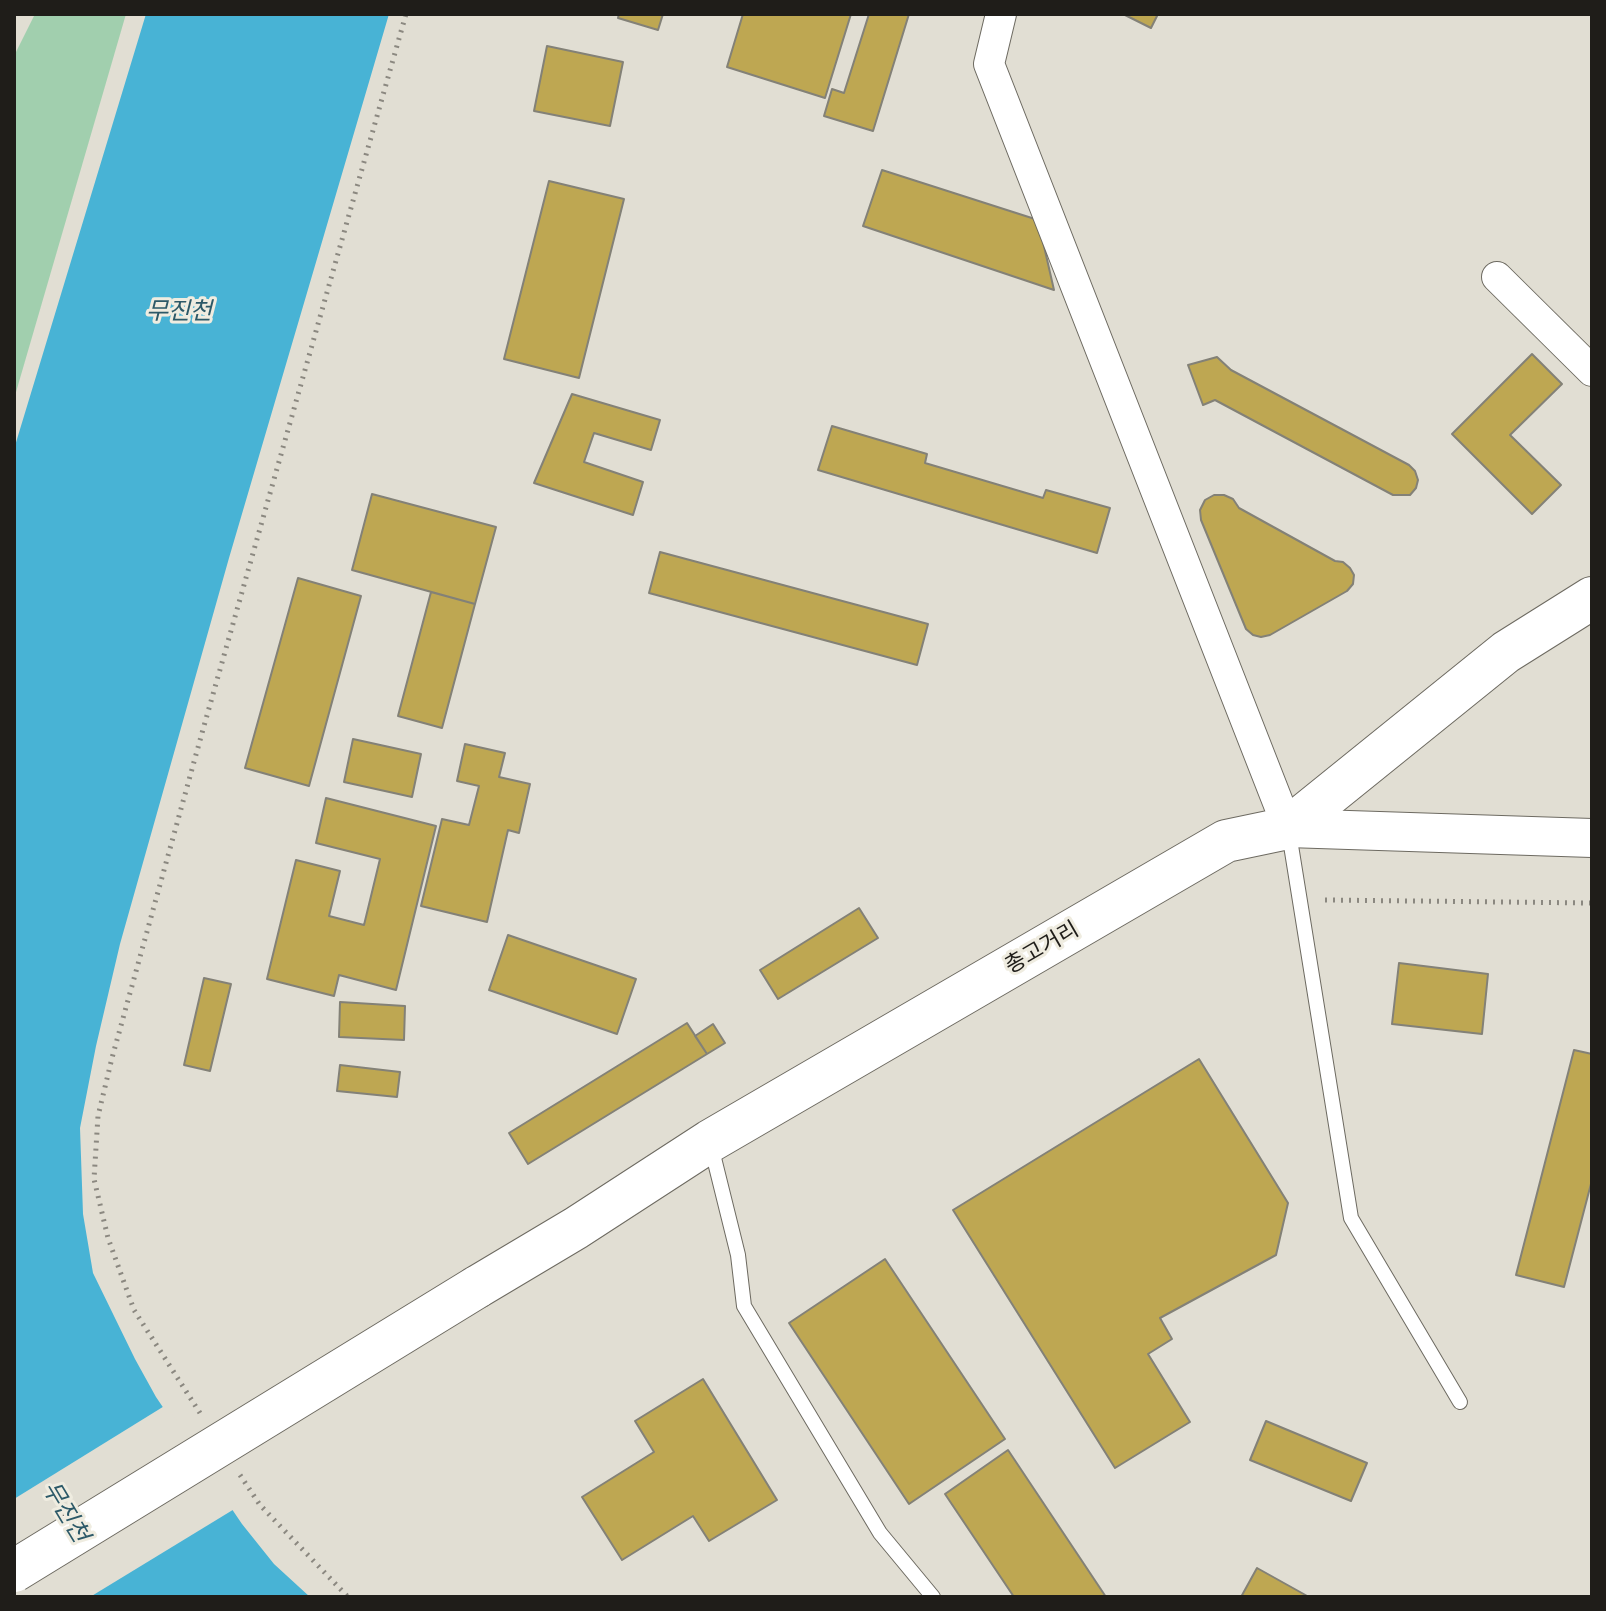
<!DOCTYPE html>
<html>
<head>
<meta charset="utf-8">
<style>
  body { margin:0 }
  #map { position:relative; width:1606px; height:1611px; overflow:hidden; background:#e1ded3; font-family:Figtree,sans-serif }
  canvas { display:block }
  .frame { position:absolute; inset:0; border:16px solid #1f1d19; pointer-events:none }
</style>
</head>
<body>
<div id="map">
<canvas width="1606" height="1611"></canvas>
<div class="frame"></div>
</div>
<script>
const ctx = document.querySelector('canvas').getContext('2d');
ctx.lineJoin = 'round';
function fillPath(path, color) { ctx.fillStyle = color; ctx.fill(path, 'evenodd'); }
function trace(path, color, width, dash) { ctx.strokeStyle = color; ctx.lineWidth = width; ctx.lineCap = dash ? 'butt' : 'round'; ctx.setLineDash(dash || []); ctx.stroke(path); }
function write(font, color, halo, rows, align = 'center') {
  ctx.font = font + ' Figtree,"Noto Sans KR",sans-serif'; ctx.lineWidth = 6; ctx.setLineDash([]); ctx.textBaseline = 'middle'; ctx.strokeStyle = halo; ctx.fillStyle = color; for (const [text, x, y, turn = 0] of rows) {
    ctx.save(); ctx.translate(x, y); ctx.rotate((+turn || 0) * Math.PI / 180); ctx.textAlign = isNaN(turn) ? turn : align; if (halo) ctx.strokeText(text, 0, 0); ctx.fillText(text, 0, 0); ctx.restore();
  }
}
const green = new Path2D(`
  M35,14h91l-112,385v-343z`);
const water = new Path2D(`
  M146,14h243l-160,544 -109,386 -24,102 -16,82 3,86 10,59 42,86 21,38 86,127 32,40 36,33h-296v-1148z`);
const pier = new Path2D(`
  M166,1405l70,103 -146,89h-76v-98z`);
const building = new Path2D(`
  M619,14h44l-5,16 -40,-12z
  M743,14h108l-26,84 -98,-31z
  M869,14h40l-36,117 -49,-15 8,-27 12,4z
  M1123,14h35l-7,14z
  M547,46l76,16 -13,64 -76,-15z
  M882,170l156,50 16,70 -191,-64z
  M549,181l75,18 -45,179 -75,-19z
  M1532,354l30,30 -52,51 51,50 -29,29 -80,-80z
  M1217,357l14,13 178,95 6,6 3,9 -2,8 -6,7h-17l-178,-95 -12,5 -15,-40z
  M572,394l88,26 -9,30 -57,-17 -10,29 59,20 -10,33 -99,-32z
  M832,426l95,28 -2,9 118,35 3,-8 64,18 -13,45 -279,-83z
  M372,494l124,33 -21,77 -123,-34z
  M1214,495h10l9,4 6,9 96,53 8,1 7,6 4,7 -1,9 -6,7 -77,44 -9,2 -8,-2 -7,-6 -45,-109 -1,-10 5,-10z
  M660,552l268,72 -11,41 -268,-72z
  M298,578l63,18 -52,190 -64,-18z
  M431,592l44,12 -33,124 -44,-12z
  M353,739l68,15 -9,43 -68,-15z
  M465,744l40,9 -6,24 31,7 -11,49 -11,-3 -21,92 -66,-16 21,-87 27,6 10,-39 -22,-5z
  M326,798l110,28 -40,164 -57,-15 -5,21 -67,-17 29,-119 44,11 -11,45 35,9 16,-66 -64,-16z
  M859,908l19,30 -100,61 -18,-29z
  M508,935l128,44 -19,55 -128,-44z
  M1399,963l89,11 -6,60 -90,-10z
  M204,978l27,6 -21,87 -26,-6z
  M340,1002l65,4 -1,34 -65,-3z
  M687,1023l20,31 -179,110 -19,-31z
  M713,1024l12,19 -18,11 -12,-18z
  M1574,1050l18,4v126l-28,107 -48,-12z
  M1199,1059l89,144 -12,52 -116,63 12,21 -24,15 42,68 -75,46 -162,-258z
  M340,1065l60,7 -3,25 -60,-6z
  M885,1259l120,180 -96,65 -120,-181z
  M703,1379l74,121 -68,41 -16,-25 -71,44 -40,-63 72,-45 -19,-31z
  M1266,1421l101,42 -16,38 -101,-41z
  M1008,1450l98,147h-92l-69,-103z
  M1257,1568l52,29h-68z`);
const path = new Path2D(`
  M1325,900l267,3
  M200,1413l-66,-103 -26,-72 -14,-59 4,-63 14,-58 90,-325 204,-719
  M240,1475l20,30 88,92`);
const service = new Path2D(`
  M1289,833l62,385 109,184
  M711,1146l27,109 6,51 136,227 53,64`);
const minor = new Path2D(`
  M1001,14l-12,50 299,764
  M1497,277l95,94`);
const tertiary = new Path2D(`
  M1288,828l304,10`);
const secondary = new Path2D(`
  M477,1287l99,-59 134,-87 516,-300 62,-13 218,-176 86,-54`);
const secondaryBridge = new Path2D(`
  M14,1571l463,-284`);
const streetNames = [
  ["총고거리",1042,948,-30]
];
const waterNames = [
  ["무진천",179,312],
  ["무진천",65,1512,59]
];
fillPath(green, '#a1cfae');
fillPath(water, '#48b3d5');
fillPath(pier, '#e1ded3');
fillPath(building, '#bea752');
trace(building, '#838177', 2);
trace(service, '#6d6a61', 16);
trace(minor, '#6d6a61', 32);
trace(tertiary, '#6d6a61', 40);
trace(secondary, '#6d6a61', 44);
trace(path, '#8b8880', 5, [2, 6]);
trace(service, '#fff', 14);
trace(minor, '#fff', 30);
trace(tertiary, '#fff', 38);
trace(secondary, '#fff', 42);
trace(secondaryBridge, '#6d6a61', 44, []);
trace(secondaryBridge, '#fff', 42);
write('22px', '#1f1d19', '#efece0', streetNames);
write('italic 24px', '#2c5968', '#efece0', waterNames);
</script>
</body>
</html>
